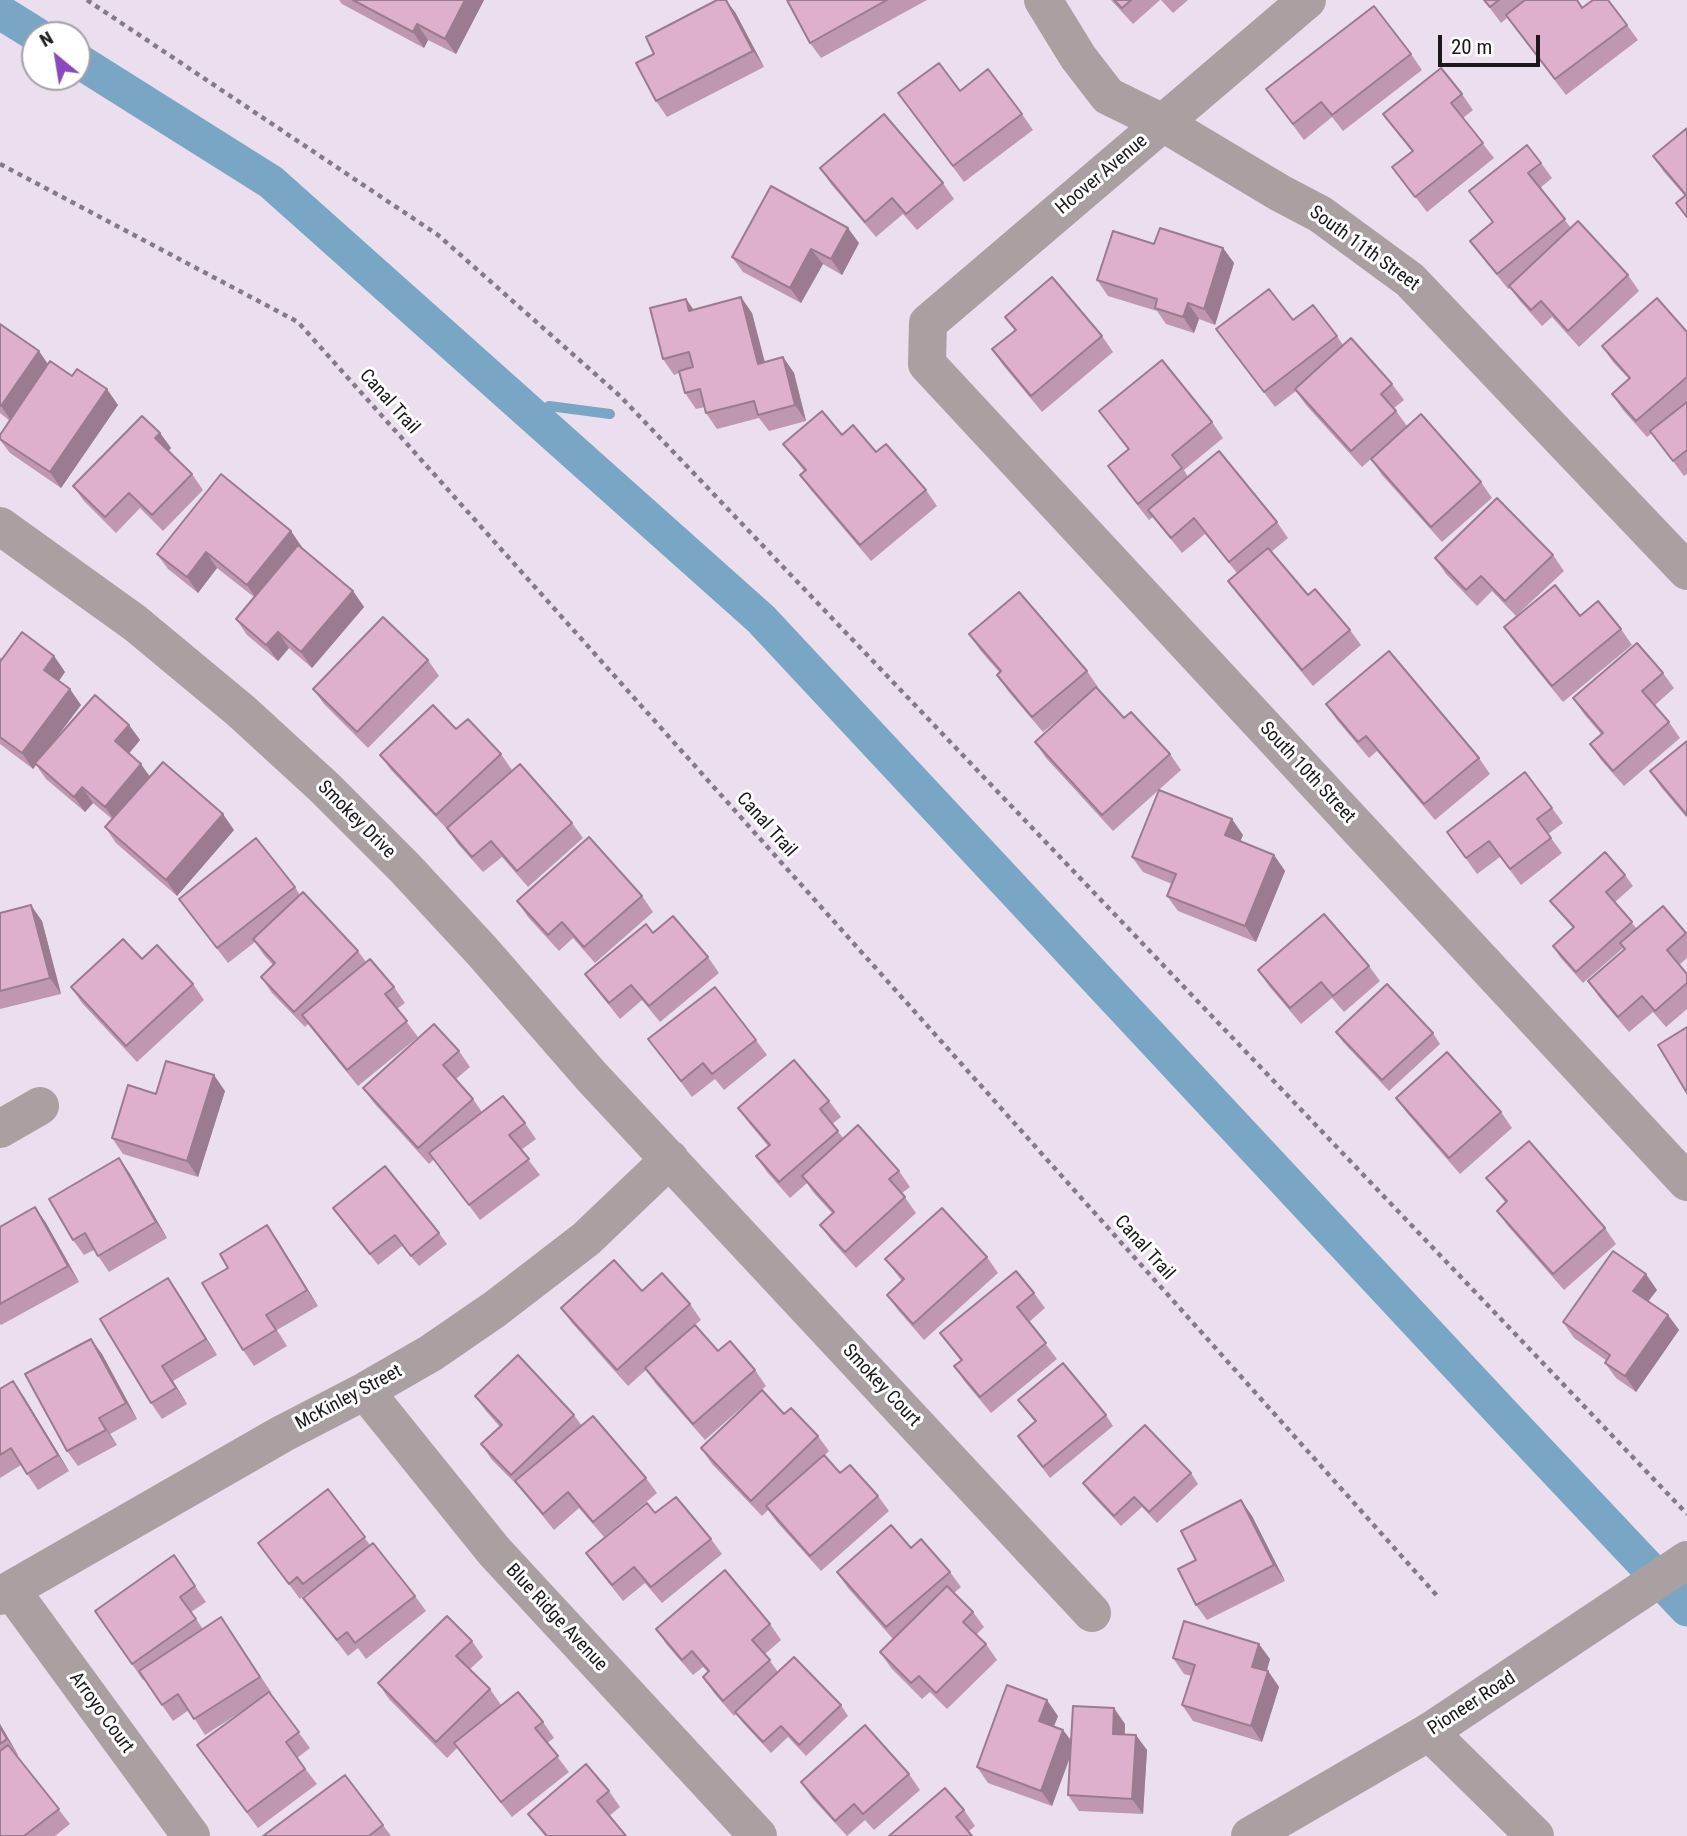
<!DOCTYPE html>
<html>
<head>
<meta charset="utf-8">
<style>
  body { margin:0 }
  #map { position:relative; width:1687px; height:1836px; overflow:hidden; background:#eadeef; font-family:"Roboto Condensed",sans-serif }
  canvas { display:block }
  .north { position:absolute; left:21px; top:21px; width:70px; height:70px; box-sizing:border-box; background:#fff; border:2px solid #a4a2a5; border-radius:50%; rotate:330deg; font-size:19px; font-weight:700; line-height:28px; text-align:center; color:#1b171d }
  .north::after { content:''; display:block; margin:auto; width:24px; height:32px; background:#8a49bd; clip-path:polygon(50% 0,100% 100%,50% 72%,0 100%) }
  .scale { position:absolute; left:1438px; top:35px; width:102px; height:32px; box-sizing:border-box; border:4px solid #1b171d; border-top:0; padding-left:9px; font-size:21px; line-height:24px; white-space:nowrap; color:#1b171d; -webkit-text-stroke:5px #fff; paint-order:stroke }
</style>
</head>
<body>
<div id="map">
<canvas width="1687" height="1836"></canvas>
<div class="north">N</div>
<div class="scale">20 m</div>
</div>
<script>
const ctx = document.querySelector('canvas').getContext('2d');
ctx.lineJoin = 'round';
function trace(path, color, width, dash) { ctx.strokeStyle = color; ctx.lineWidth = width; ctx.lineCap = dash ? 'butt' : 'round'; ctx.setLineDash(dash || []); ctx.stroke(path); }
function fillPath(path, color) { ctx.fillStyle = color; ctx.fill(path, 'evenodd'); }
function write(font, color, halo, rows, align = 'center') {
  ctx.font = font + ' "Roboto Condensed",sans-serif'; ctx.lineWidth = 6; ctx.setLineDash([]); ctx.textBaseline = 'middle'; ctx.strokeStyle = halo; ctx.fillStyle = color; for (const [text, x, y, turn = 0] of rows) {
    ctx.save(); ctx.translate(x, y); ctx.rotate((+turn || 0) * Math.PI / 180); ctx.textAlign = isNaN(turn) ? turn : align; if (halo) ctx.strokeText(text, 0, 0); ctx.fillText(text, 0, 0); ctx.restore();
  }
}
const stream = new Path2D(`
  M549,406l61,8`);
const canal = new Path2D(`
  M0,12l37,23
  M77,60l194,122 490,437 742,795 184,195`);
const path = new Path2D(`
  M87,0l351,235 182,161 1067,1118
  M0,164l298,158 1141,1276`);
const minor = new Path2D(`
  M1043,0l35,57 30,39 55,27 117,70 40,21 90,66 277,291
  M1307,0l-379,323 -1,41 760,818
  M0,526l135,97 106,88 84,77 80,80 77,83 109,125 501,537
  M0,1129l40,-23
  M365,1391l129,160 264,285
  M11,1590l180,246
  M0,1596l282,-162 83,-43 66,-38 64,-44 91,-70 84,-80
  M1429,1732l106,104`);
const tertiary = new Path2D(`
  M1250,1836l179,-104 258,-172`);
const wall = new Path2D(`
  M339,0h145l-28,54 -28,-14 -4,8 -82,-44z
  M787,0h140l-106,58 -11,-15z
  M1111,0h49l-27,24z
  M1161,0h27l-15,13z
  M1484,0h93l5,8 45,17 11,15 -72,55 -59,-77 -6,5z
  M735,12l29,55 -97,50 -11,-16z
  M1411,54l11,16 -79,61 -11,-14 -28,23 -38,-51z
  M960,91l62,23 11,16 -69,52 -66,-89z
  M1462,94l11,16 -10,8 31,40 -67,54 -35,-45 20,-16 -29,-37z
  M1687,128v91l-11,-16 9,-7 -21,-24 -11,-16z
  M1541,163l11,15 -12,10 31,40 57,47 11,16 -60,56 -27,-30 -10,9 -22,-25 -10,-13 -2,1 -38,-48 23,-18 -24,-32z
  M820,168l123,15 11,16 -37,31 -14,-16 -27,23 -45,-53z
  M859,243l-17,32 -19,-11 -22,39 -58,-31 -11,-15z
  M1154,244l69,4 11,15 -19,62 -16,-6 -5,14 -28,-9 -9,-13 -49,-15 -11,-16z
  M686,299l8,11 58,3 13,49 18,-5 11,16 12,48 -37,10 -10,-13 -42,11 -11,-16 -1,-6 -9,2 -11,-16 -6,-20 -5,2 -11,-16z
  M1005,317l97,19 11,16 -71,60 -39,-47 -11,-16 23,-18z
  M1293,320l44,16 6,9 49,39 12,16 -10,8 13,18 74,56 11,16 -50,44 -60,-67 -11,-16 -9,8 -56,-62 -10,-14 -21,16 -59,-78z
  M0,324l48,40 24,12 46,29 -57,83 -51,-35 -10,-13v-5l10,-14 -10,-8z
  M1687,332v142l-3,2 -32,-43 -5,4 -24,-27 -11,-16 17,-15 -16,-17 -11,-16z
  M1099,411l113,11 11,16 -39,32 4,7 89,45 11,16 -17,14 37,43 42,35 11,15 -48,41 -74,-90 -11,-15 9,-8 -32,-39 -23,19 -29,-36 -4,3 -30,-38 -11,-16 20,-16z
  M160,433l11,15 -3,3 24,23 11,16 -40,41 -23,-23 -24,25 -32,-32 -11,-15z
  M842,435l84,55 11,16 -66,55 -60,-71 -11,-15 4,-4 -21,-27z
  M301,547l52,44 11,16 -52,61 -23,-20 -11,13 -31,-26 -11,-16 18,-22 -37,-29 -19,25 -30,-24 -11,-15 145,-7z
  M1553,555l11,16 -48,45 -24,-25 -15,15 -31,-32 -11,-16z
  M1580,616l41,13 11,16 -69,57 -48,-59 -11,-16z
  M969,634l118,37 11,16 -2,1 28,30 46,36 11,16 -68,61 -67,-73 -11,-16 46,-41 -38,31 -35,-41 -11,-16 3,-2 -20,-23z
  M54,656l11,16 -6,9 22,24 -29,38 77,-18 11,15 -11,13 21,23 84,54 -57,66 -61,-53 -11,-16 7,-8 -19,-16 -8,9 -39,-33 -10,-14 -3,4 -33,-25v-87l2,2z
  M428,660l11,16 -71,72 -44,-44 -11,-15z
  M1663,673l11,15 -20,18 15,16 11,16 -56,48 -23,-26 -11,-16 11,-10 -17,-20 -11,-16z
  M1326,704l153,54 11,16 -55,46 -58,-69 -8,7 -32,-38z
  M456,729l45,25 11,16 -18,17 78,36 11,15 -55,49 -26,-30 -19,15 -25,-28 -10,-14 -57,-60 -11,-15z
  M1687,741v77l-26,-31 -11,-16z
  M1552,808l11,15 -15,11 14,19 -41,32 -21,-28 -23,17 -30,-42z
  M1243,835l-3,7 34,13 11,16 -29,71 -78,-31 -11,-15 5,-12 -29,-12 -11,-15z
  M1625,875l8,11 -18,16 22,27 26,-23 24,28v24l-8,7 8,9v35l-21,18 -13,-15 -24,20 -30,-35 -11,-16 36,-31 -1,-2 -40,35 -23,-26 -7,-11 20,-18 -15,-17 -8,-10z
  M295,887l5,8 58,56 8,11 28,25 11,16 -8,6 21,28 -60,49 -50,-62 -3,3 -33,-34 -11,-16 12,-12 -9,-10 -9,-13 -27,21 -49,-64z
  M642,896l11,16 -58,51 -22,-25 -14,13 -31,-34 -11,-16z
  M0,913l42,8 19,73 -61,15z
  M653,933l55,24 11,16 -59,49 -18,-22 -22,19 -24,-30 -11,-15z
  M142,959l51,25 11,16 -67,62 -55,-59 -11,-16z
  M1369,966l11,15 -36,31 -12,-14 -31,26 -32,-38 -11,-16z
  M1336,1032l97,1 7,11 -51,47 -46,-49z
  M648,1039l108,1 11,15 -43,35 -9,-11 -23,18z
  M459,1051l11,16 -14,12 17,20 9,13 43,11 11,16 -15,11 19,25 -60,45 -46,-61 -5,5 -55,-61 -11,-15z
  M225,1091l-27,86 -75,-23 -11,-16z
  M1396,1098l105,14 11,16 -52,46 -53,-61z
  M829,1101l12,16 -9,7 12,15 55,32 11,16 -8,6 14,20 -60,55 -25,-28 -11,-15 12,-12 -19,-21 -6,-9 -17,15 -23,-26 -11,-16 12,-10 -19,-23 -11,-15z
  M119,1158l11,16 37,64 -58,34 -15,-22 -10,5 -11,-15z
  M1486,1178l119,50 11,16 -52,46 -56,-64 -11,-15 9,-8z
  M35,1207l11,16 33,59 -78,43 -1,-1v-97z
  M333,1208l106,25 8,11 -28,22 -17,-20 -24,19z
  M267,1225l11,16 40,65 -41,24 10,16 -33,20 -11,-16 -15,-82z
  M987,1257l11,16 -74,67 -26,-30 -11,-15 15,-14 -17,-22z
  M168,1278l11,16 38,61 -44,26 14,23 -25,15 -11,-16z
  M1657,1290l-9,11 20,14 11,15 -43,62 -20,-14 -11,-15 2,-2 -33,-23 -11,-16z
  M642,1291l48,13 11,16 -6,5 23,26 37,19 11,16 -61,54 -49,-56 -10,-14 -18,16 -56,-63 -11,-15z
  M1034,1293l11,15 -16,14 28,37 -66,54 -26,-31 -11,-16 7,-5 -21,-28z
  M102,1354l35,65 -27,15 7,11 -39,21 -11,-15z
  M13,1381l11,16 45,74 -31,19 -17,-25 -21,13v-89z
  M475,1396l99,19 8,11 64,52 11,15 -53,44 -25,-29 -25,22 -32,-40 -30,-30 -11,-16 19,-17 -14,-16z
  M1018,1400l88,15 7,11 -63,52 -32,-42 17,-14z
  M784,1414l34,22 11,15 -5,5 16,17 38,23 11,15 -68,60 -44,-49 -9,-12 -6,6 -50,-52 -11,-16z
  M1191,1473l7,11 -41,39 -15,-16 -21,19 -31,-33 -7,-10z
  M328,1489l42,56 45,51 11,15 -60,48 -8,-11 -10,8 -45,-58 6,-5 -1,-1 -8,7 -42,-56z
  M1241,1500l11,16 33,65 -78,39 -11,-15v-45z
  M655,1513l56,26 11,15 -60,49 -17,-20 -22,18 -26,-33 -11,-15z
  M911,1548l39,24 11,15 -7,6 19,19 11,15 -8,8 10,9 11,16 -50,49 -17,-17 -8,7 -31,-31 -11,-16 13,-13 -45,-51 -11,-16z
  M174,1555l32,47 -15,10 12,17 29,4 39,59 -1,1 40,55 -13,10 20,26 -59,44 -50,-67 39,-53 -42,27 -16,-25 -16,11 -29,-42 -1,1 -48,-69z
  M770,1624l11,16 -16,14 13,18 63,33 7,11 -42,40 -18,-19 -17,16 -28,-30 -7,-9 -2,2 -20,-23 -11,-16 5,-5 -5,-5 -10,8 -26,-30 -11,-16z
  M472,1641l11,16 -13,12 20,20 11,16 -4,4 46,13 11,16 -7,5 22,29 -57,45 -55,-69 -10,10 -58,-59 -11,-16z
  M1173,1658l97,1 -3,12h1l11,16 -17,55 -69,-21 -11,-16 9,-29 -7,-2z
  M1058,1716l-4,10 9,4 8,10 54,-16v10l22,16 -4,64 -64,-3 -11,-16 2,-37 -18,48 -64,-23 -11,-16z
  M0,1724l18,31 -1,1 53,68 -15,12h-55z
  M909,1774l11,16 -46,40 -9,-10 -18,16 -35,-38 -11,-16z
  M609,1791l11,16 -11,9 17,20h-81l-17,-22z
  M964,1810l11,16 -7,6 -79,4z
  M383,1825l8,11h-128z`);
const shadedWall = new Path2D(`
  M465,0h19l-28,54 -11,-15z
  M726,0l9,12 29,55 -11,-16z
  M417,24l11,16 -4,8 -11,-16z
  M848,228l11,15 -17,32 -11,-16z
  M1223,248l11,15 -19,62 -11,-16z
  M811,249l12,15 -22,39 -11,-15z
  M741,297l11,16 17,67 -11,-16z
  M686,299l11,16 -8,-4z
  M1188,303l11,16 -5,14 -11,-16z
  M39,351l11,16 -38,55 -11,-16z
  M783,357l11,16 12,48 -11,-16z
  M107,389l11,16 -57,83 -11,-16z
  M160,433l11,15 -5,6 -11,-16z
  M291,531l11,16 -44,54 -11,-16z
  M206,552l11,16 -19,25 -11,-16z
  M353,591l11,16 -52,61 -11,-16z
  M278,632l11,16 -11,13 -12,-16z
  M54,656l11,16 -10,14 -11,-16z
  M70,689l11,16 -48,64 -11,-16z
  M129,725l11,15 -14,17 -11,-16z
  M141,764l11,16 -36,43 -11,-16z
  M82,787l11,16 -8,9 -11,-15z
  M223,814l11,16 -57,66 -11,-16z
  M1232,819l11,16 -7,16 -11,-16z
  M1274,855l11,16 -29,71 -11,-16z
  M31,905l11,16 19,73 -11,-16z
  M214,1075l11,16 -27,86 -11,-16z
  M119,1158l11,16 37,64 -11,-16z
  M35,1207l11,16 33,59 -11,-16z
  M267,1225l11,16 40,65 -11,-16z
  M1646,1274l11,16 -13,17 -11,-16z
  M168,1278l11,16 38,61 -11,-16z
  M1668,1315l11,15 -43,62 -11,-16z
  M91,1339l11,15 35,65 -11,-16z
  M162,1366l11,15 14,23 -11,-16z
  M13,1381l11,16 45,74 -11,-16z
  M99,1418l11,16 7,11 -11,-15z
  M1241,1500l11,16 33,65 -11,-16z
  M1259,1644l11,15 -7,23 -11,-15z
  M1268,1671l11,16 -17,55 -11,-16z
  M1047,1700l11,16 -8,20 -11,-15z
  M1114,1708l11,16 -1,25 -11,-15z
  M0,1724l18,31 -11,-16 -7,-12z
  M1063,1730l11,15 -22,61 -11,-15z
  M1136,1735l11,15 -4,64 -11,-15z`);
const building = new Path2D(`
  M353,0h112l-20,39 -28,-15 -4,8z
  M717,0h9l27,51 -97,50 -20,-38 18,-9 -8,-17z
  M787,0h100l-77,43z
  M1114,0h17l-9,8z
  M1484,0h15l-9,7z
  M1525,0h52l5,8 11,-8h15l19,25 -72,54 -49,-64z
  M1374,6l37,48 -79,61 -11,-13 -28,22 -27,-35z
  M939,63l21,28 28,-22 34,45 -69,52 -55,-73z
  M1441,68l21,26 -11,9 32,40 -68,54 -23,-30 21,-16 -30,-37z
  M884,114l59,69 -37,31 -14,-16 -27,24 -45,-54z
  M1687,128v89l-11,-14 10,-8 -33,-39z
  M1527,145l14,18 -13,10 37,46 -68,55 -27,-33 23,-19 -24,-31z
  M771,186l77,42 -17,31 -20,-10 -21,39 -58,-31z
  M1578,221l50,54 -60,56 -27,-30 -10,9 -22,-24z
  M1160,228l63,20 -19,61 -16,-6 -5,14 -28,-9 2,-9 -60,-19 16,-49 41,13z
  M1052,277l50,59 -71,60 -39,-47 24,-19 -11,-13z
  M1269,289l24,31 20,-15 24,31 -73,56 -48,-63z
  M741,297l17,67 25,-7 12,48 -37,10 -4,-14 -48,12 -6,-24 -15,4 -6,-22 14,-4 -4,-15 -26,7 -13,-51 36,-9 3,12z
  M1657,298l30,34v45l-51,44 -24,-27 18,-16 -28,-32z
  M0,324l39,27 -38,55 -1,-1z
  M1351,338l41,46 -11,10 15,17 -45,40 -56,-62z
  M1162,360l50,62 -40,33 10,13 -44,36 -30,-38 21,-17 -30,-38z
  M50,361l22,15 5,-7 30,20 -57,83 -50,-33v-4z
  M1687,402v48l-14,11 -23,-30z
  M822,411l20,24 11,-10 23,27 10,-8 40,46 -66,55 -60,-70 6,-5 -23,-26z
  M1421,414l60,68 -50,45 -60,-68z
  M142,416l18,17 -5,5 37,36 -40,41 -23,-22 -24,24 -32,-31z
  M1219,451l58,71 -48,40 -35,-44 -23,20 -23,-28z
  M221,474l70,57 -44,54 -41,-33 -19,25 -30,-23z
  M1497,498l56,57 -48,46 -24,-25 -15,14 -31,-32z
  M298,545l55,46 -52,61 -23,-20 -12,13 -30,-26z
  M1268,548l40,47 7,-6 35,41 -48,40 -74,-89z
  M1555,585l25,31 18,-15 23,28 -69,57 -48,-59z
  M1019,592l68,79 -55,46 -35,-42 4,-4 -32,-37z
  M383,617l45,43 -71,72 -44,-43z
  M22,632l32,24 -10,14 26,19 -48,64 -22,-16v-75z
  M1637,643l26,30 -21,18 27,31 -56,49 -23,-27 13,-11 -30,-35z
  M1389,651l90,107 -55,46 -58,-68 -8,6 -32,-38z
  M1096,687l28,31 7,-6 39,42 -68,61 -67,-73z
  M95,695l34,30 -14,16 26,23 -36,43 -23,-20 -8,10 -39,-34z
  M433,705l23,24 12,-10 33,35 -65,61 -56,-60z
  M1687,741v74l-37,-44z
  M163,762l60,52 -57,66 -61,-53z
  M520,764l52,59 -55,48 -26,-30 -19,16 -25,-29z
  M1525,772l27,36 -15,11 14,19 -41,31 -21,-28 -23,17 -19,-26z
  M1159,790l73,29 -7,16 49,20 -29,71 -78,-30 9,-22 -44,-17z
  M589,837l53,59 -58,51 -22,-25 -14,13 -31,-34z
  M256,838l39,49 -78,61 -38,-49z
  M1605,852l20,23 -19,17 26,30 -56,50 -23,-26 21,-19 -24,-26z
  M303,892l55,59 -64,61 -33,-35 14,-14 -22,-24z
  M31,905l19,73 -50,13v-78z
  M1663,906l23,27 -19,17 20,24v9l-32,28 -13,-15 -24,21 -30,-36 37,-32 -5,-6z
  M1324,914l45,52 -36,30 -12,-14 -31,26 -32,-38z
  M673,916l35,41 -59,49 -18,-21 -22,18 -24,-29 61,-50 7,9z
  M123,939l19,20 15,-14 36,39 -67,62 -55,-59z
  M370,959l24,28 -9,7 22,27 -60,49 -45,-55z
  M1387,984l46,49 -51,47 -46,-48z
  M715,987l41,53 -44,34 -9,-11 -22,18 -33,-42z
  M434,1024l25,27 -16,14 30,34 -55,49 -55,-60z
  M1687,1027v66l-29,-48z
  M1447,1052l54,60 -52,46 -53,-60z
  M794,1060l35,41 -9,8 18,22 -59,51 -23,-26 14,-11 -32,-37z
  M166,1061l48,14 -27,86 -75,-23 16,-53 28,9z
  M503,1096l22,27 -16,12 20,24 -60,46 -40,-52z
  M858,1125l41,46 -10,8 16,18 -60,55 -25,-27 14,-13 -32,-36z
  M1529,1141l76,87 -52,46 -56,-63 10,-10 -21,-23z
  M119,1158l37,64 -58,34 -13,-23 -12,7 -24,-41z
  M385,1166l54,67 -28,23 -16,-21 -25,19 -37,-46z
  M35,1207l33,59 -68,38v-77z
  M942,1208l45,49 -74,67 -26,-29 17,-16 -19,-20z
  M267,1225l40,65 -41,25 10,15 -33,20 -41,-67 26,-15 -8,-14z
  M1613,1251l33,23 -13,17 35,24 -43,61 -20,-13 5,-8 -47,-33z
  M614,1260l28,31 20,-18 28,31 -73,66 -56,-62z
  M1016,1271l18,22 -17,14 29,36 -66,54 -26,-31 8,-6 -22,-27z
  M168,1278l38,61 -44,27 14,22 -25,15 -51,-84z
  M695,1325l23,26 12,-10 25,29 -62,54 -48,-56z
  M91,1339l35,64 -27,15 7,12 -39,21 -42,-77z
  M518,1355l56,60 -63,60 -30,-31 21,-19 -27,-29z
  M1063,1363l43,52 -63,52 -25,-31 18,-15 -18,-21z
  M13,1381l45,74 -31,19 -16,-26 -11,7v-66z
  M762,1390l22,24 7,-6 27,28 -67,65 -50,-53z
  M593,1416l53,62 -53,44 -25,-30 -25,22 -28,-33z
  M1145,1425l46,48 -42,39 -15,-15 -20,19 -31,-33z
  M824,1455l16,18 10,-8 28,31 -68,60 -44,-50z
  M328,1489l37,48 -62,47 -6,-7 -8,7 -31,-41z
  M676,1497l35,42 -60,48 -17,-20 -22,18 -26,-32 61,-50 8,10z
  M1241,1500l33,65 -78,40 -18,-36 18,-9 -15,-29z
  M891,1525l20,23 10,-9 29,33 -64,55 -49,-55z
  M373,1543l42,53 -60,47 -8,-11 -10,8 -34,-42z
  M174,1555l21,31 -15,11 16,22 -64,45 -37,-53z
  M725,1570l45,54 -18,16 18,20 -47,41 -20,-24 6,-6 -17,-20 -10,9 -26,-31z
  M947,1586l26,26 -10,10 23,22 -50,49 -17,-17 -8,7 -31,-31z
  M447,1616l25,25 -16,15 34,33 -54,53 -58,-59z
  M221,1617l39,60 -66,42 -16,-25 -16,11 -23,-34z
  M1184,1621l75,23 -7,23 16,4 -17,55 -69,-21 13,-40 -22,-7z
  M794,1657l47,48 -42,40 -18,-19 -18,16 -28,-30z
  M1007,1685l40,15 -8,21 24,9 -22,61 -64,-24z
  M269,1692l30,40 -13,10 19,27 -58,43 -50,-67z
  M518,1692l25,30 -8,6 23,28 -57,46 -47,-59z
  M1073,1706l41,2 -1,26 23,1 -4,64 -64,-4z
  M865,1725l44,49 -46,40 -9,-10 -19,17 -34,-39z
  M0,1727l7,12 -7,5z
  M8,1745l51,64 -35,27h-24v-85z
  M586,1764l23,27 -12,10 29,35h-79l-19,-22z
  M345,1775l38,50 -14,11h-106z
  M945,1788l19,22 -8,7 16,19h-83z`);
const streetNames = [
  ["Hoover Avenue",1102,175,-40],
  ["South 11th Street",1364,249,36],
  ["Canal Trail",389,402,48],
  ["South 10th Street",1307,773,47],
  ["Smokey Drive",356,820,45],
  ["Canal Trail",766,825,48],
  ["Canal Trail",1144,1248,48],
  ["Smokey Court",881,1386,47],
  ["McKinley Street",349,1398,-28],
  ["Blue Ridge Avenue",556,1618,47],
  ["Pioneer Road",1472,1704,-33],
  ["Arroyo Court",101,1713,54]
];
trace(stream, '#79a6c4', 10);
trace(canal, '#79a6c4', 35);
trace(path, '#837b86', 4.5, [5, 5]);
trace(minor, '#aaa0a2', 38);
trace(tertiary, '#aaa0a2', 38);
fillPath(wall, '#bf97b1');
fillPath(shadedWall, '#9b7b90');
fillPath(building, '#deb0ce');
trace(building, '#9b7b90', 2);
write('19px', '#1b171d', '#fff', streetNames);
</script>
</body>
</html>
